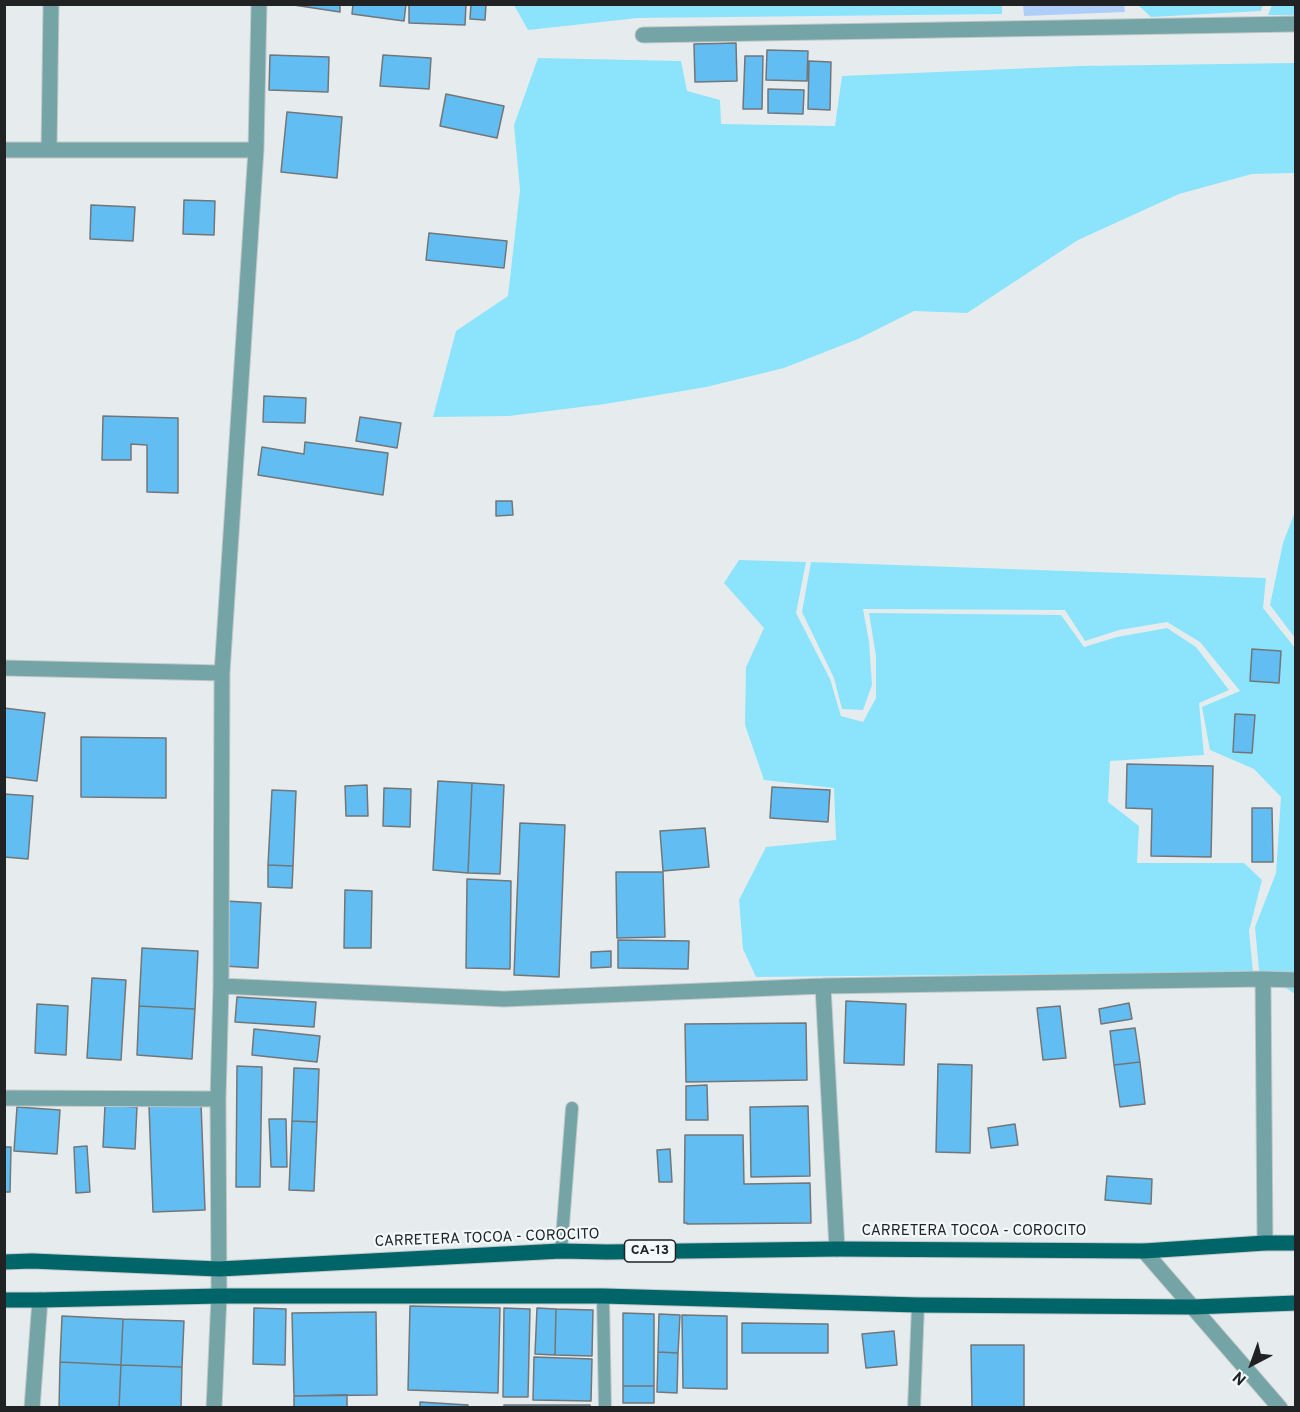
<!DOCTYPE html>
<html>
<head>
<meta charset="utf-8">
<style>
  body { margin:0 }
  #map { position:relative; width:1300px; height:1412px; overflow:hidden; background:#e6eced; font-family:Overpass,sans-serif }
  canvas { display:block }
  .frame { position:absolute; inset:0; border:6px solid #202223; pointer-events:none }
  .north { position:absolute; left:1222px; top:1334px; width:60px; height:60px; -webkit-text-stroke:4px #f3f9fa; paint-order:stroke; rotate:221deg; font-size:16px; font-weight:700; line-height:24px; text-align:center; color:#202223 }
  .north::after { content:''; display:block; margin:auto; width:21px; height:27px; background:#202223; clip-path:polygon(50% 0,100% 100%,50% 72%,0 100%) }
</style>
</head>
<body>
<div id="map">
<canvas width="1300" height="1412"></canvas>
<div class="frame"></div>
<div class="north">N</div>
</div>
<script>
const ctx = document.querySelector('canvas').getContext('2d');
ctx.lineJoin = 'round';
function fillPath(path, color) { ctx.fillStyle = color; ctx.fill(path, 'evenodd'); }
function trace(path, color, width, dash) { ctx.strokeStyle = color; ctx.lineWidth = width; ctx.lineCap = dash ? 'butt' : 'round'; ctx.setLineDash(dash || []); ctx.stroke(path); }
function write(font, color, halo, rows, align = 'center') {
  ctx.font = font + ' Overpass,sans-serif'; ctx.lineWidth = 4.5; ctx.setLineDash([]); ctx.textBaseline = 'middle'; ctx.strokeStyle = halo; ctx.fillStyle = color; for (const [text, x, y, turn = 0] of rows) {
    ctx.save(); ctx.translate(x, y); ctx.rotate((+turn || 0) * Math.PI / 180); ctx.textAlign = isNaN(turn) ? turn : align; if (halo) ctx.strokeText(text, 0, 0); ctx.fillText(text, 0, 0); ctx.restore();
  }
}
const green = new Path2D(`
  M1002,4v10l-364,4 -110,12 -14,-25z
  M1138,5h125l-2,6 -110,6z
  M1272,5h23v10h-27z
  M538,58l143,3 6,30 33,9 1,24 114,2 7,-50 239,-10 214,-3v110l-43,1 -73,20 -101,46 -111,73 -53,-2 -56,28 -74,29 -78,19 -101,17 -96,12 -76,1 23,-86 52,-35 12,-106 -6,-65z
  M1295,512l1,126h-1l-25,-33 13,-62z
  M739,560l67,2 -10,51 34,66 11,37 22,6 13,-24v-42l-7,-43 192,2 23,32 33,-10 50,-9 29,19 33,43 -30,13 5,52 -94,6 -2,41 31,24 -2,37h107l18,17 -13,51 4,41 -497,5 -13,-28 -4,-49 27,-53 70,-7 -2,-52 -70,-8 -19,-55 1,-58 18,-39 -40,-45z
  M811,562l455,16 -3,30 32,40v346l-36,-24 -4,-43 21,-54 5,-76 -27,-28 -44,-19 -8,-43 38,-16 -40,-49 -33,-20 -48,8 -34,11 -20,-31 -202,-1 6,33 3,43 -9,25 -21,-1 -8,-31 -32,-66z`);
const water = new Path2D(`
  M1023,5h101l1,7 -101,4z`);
const building = new Path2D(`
  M287,4h53v8z
  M353,4h53l-2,17 -52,-7z
  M409,4h57l-1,21 -56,-2z
  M471,4h15l-1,16 -15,-1z
  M736,43l1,38 -42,1 -1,-38z
  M767,50l41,1 -1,30 -41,-1z
  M270,55l59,2 -1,35 -59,-2z
  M383,55l48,3 -2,31 -49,-3z
  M745,56h18l-1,53h-19z
  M809,61l22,1 -1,48 -22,-1z
  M768,89l36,1 -1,24 -35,-1z
  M446,94l58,12 -7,32 -57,-12z
  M287,112l55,5 -5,61 -56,-6z
  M184,200l31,1 -1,34 -31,-1z
  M91,205l44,2 -2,34 -43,-2z
  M429,233l78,8 -3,27 -78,-8z
  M264,396l42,2 -1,25 -42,-1z
  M103,416l75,2v75l-31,-1v-47l-16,-1v16h-29z
  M360,417l41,6 -4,25 -41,-7z
  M305,442l83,11 -5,42 -125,-20 4,-28 42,7z
  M496,501h16l1,14 -17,1z
  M1252,649l29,2 -2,32 -29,-2z
  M4,708l41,5 -8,68 -33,-4z
  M1235,714l20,1 -3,38 -19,-1z
  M81,737l85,1v60l-85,-1z
  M1127,764l86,2 -2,91 -60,-1 1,-47 -26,-1z
  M438,781l34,2 -4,90 -35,-3z
  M472,783l32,2 -4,89 -32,-1z
  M367,785l1,31h-22l-1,-30z
  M772,787l58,3 -2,32 -58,-4z
  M384,788l27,1 -1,38 -27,-1z
  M272,790l24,1 -3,75 -25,-1z
  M4,794l29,2 -5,63 -24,-2z
  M1252,808h20l1,54h-21z
  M520,823l45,2 -6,152 -45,-2z
  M705,828l4,39 -46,4 -3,-40z
  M268,865l25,1 -1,22 -24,-1z
  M616,872h47l2,65 -48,1z
  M467,879l44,2 -1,88 -44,-1z
  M345,890l27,1 -1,57h-27z
  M226,901l35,2 -3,65 -35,-2z
  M618,940l71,1 -1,28 -70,-1z
  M142,948l56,3 -3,58 -56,-3z
  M611,951v16l-20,1v-16z
  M92,978l34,2 -5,80 -34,-2z
  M237,997l79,5 -2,25 -79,-5z
  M846,1001l60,3 -2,61 -60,-2z
  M1129,1003l3,16 -31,5 -2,-15z
  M37,1004l31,2 -2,49 -31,-2z
  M139,1006l56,3 -3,50 -55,-4z
  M1060,1006l6,52 -23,2 -6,-52z
  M806,1023l1,57 -121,2 -1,-58z
  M1135,1028l5,34 -26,3 -4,-34z
  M254,1029l66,7 -3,26 -65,-7z
  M1140,1062l5,42 -25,3 -6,-42z
  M938,1064l34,1 -2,88 -34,-1z
  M237,1066l25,1 -2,120h-24z
  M294,1068l25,1 -2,53 -25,-1z
  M707,1085l1,35h-22v-34z
  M201,1103l4,107 -52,2 -4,-106z
  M105,1105l32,2 -2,42 -32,-2z
  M808,1106l2,70 -59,1 -1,-70z
  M17,1107l43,3 -3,44 -43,-3z
  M269,1119h17l1,48h-16z
  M292,1121l25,1 -3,69 -25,-1z
  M1015,1124l3,21 -27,3 -3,-20z
  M685,1135h58l1,49 66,-1 1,40 -124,1v-1h-3z
  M87,1146l3,46 -14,1 -2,-46z
  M4,1147h7l-1,45h-6z
  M670,1149l2,33h-13l-2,-32z
  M1107,1176l45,3 -1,25 -46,-4z
  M410,1306l90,2 -2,85 -90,-3z
  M254,1308l32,1 -1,56 -32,-1z
  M504,1308l26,1 -2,88h-25z
  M537,1308l19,1 -1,46 -20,-1z
  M556,1309l37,1 -1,46 -37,-1z
  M376,1312l1,83 -83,1 -2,-83z
  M623,1313l31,1v72h-31z
  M659,1314l21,1 -2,38 -20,-1z
  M682,1315l45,1v73l-44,-1z
  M62,1316l61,3 -2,46 -61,-3z
  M123,1319l61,2 -2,46 -61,-2z
  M742,1323l86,1v29h-86z
  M894,1331l3,34 -31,3 -4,-34z
  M971,1345h53v63h-52z
  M658,1352l20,1 -1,40 -20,-1z
  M534,1357l58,2 -1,42 -58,-1z
  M60,1362l61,3 -2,43h-60z
  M121,1365l61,2 -1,41h-62z
  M623,1386h31v17h-31z
  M347,1395v13h-53v-12z
  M420,1402l48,3v3h-48z
  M504,1405h86v3h-86z`);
const service = new Path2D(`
  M561,1251l11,-143
  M603,1296l2,112
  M914,1408l4,-103`);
const minor = new Path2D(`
  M643,35l653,-11
  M4,150h252
  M49,150l2,-146
  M4,668l218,5
  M1263,979l2,264
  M221,986l283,13 319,-13 440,-7 33,1
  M823,986l14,263
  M4,1098l214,1
  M1144,1251l136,157
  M32,1408l8,-108
  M214,1408l5,-112 -1,-197 3,-113 1,-313 34,-523 3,-146`);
const primary = new Path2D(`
  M4,1262l28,-1 187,8 342,-18 46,1 230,-3 307,2 121,-8h31
  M4,1300h36l179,-4h384l315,9 275,2 103,-4`);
const shields = [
  [650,1251,51]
];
const shieldNames = [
  ["CA-13",650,1251]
];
const streetNames = [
  ["CARRETERA TOCOA - COROCITO",974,1232],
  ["CARRETERA TOCOA - COROCITO",487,1239,-2]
];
fillPath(green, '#8be4fc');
fillPath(water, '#aecef9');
fillPath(building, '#62bdf2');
trace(building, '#727678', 1.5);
trace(service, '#c2c8c9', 14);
trace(minor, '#c2c8c9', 17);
trace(primary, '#c2c8c9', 17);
trace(service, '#74a4a6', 12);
trace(minor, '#74a4a6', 15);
trace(primary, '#006568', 15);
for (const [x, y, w] of shields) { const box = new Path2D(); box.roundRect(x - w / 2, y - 11, w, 22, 4.5); ctx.fillStyle = '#f3f9fa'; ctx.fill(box); trace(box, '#202223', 1.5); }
write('bold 14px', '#202223', null, shieldNames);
write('15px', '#202223', '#f3f9fa', streetNames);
</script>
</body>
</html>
